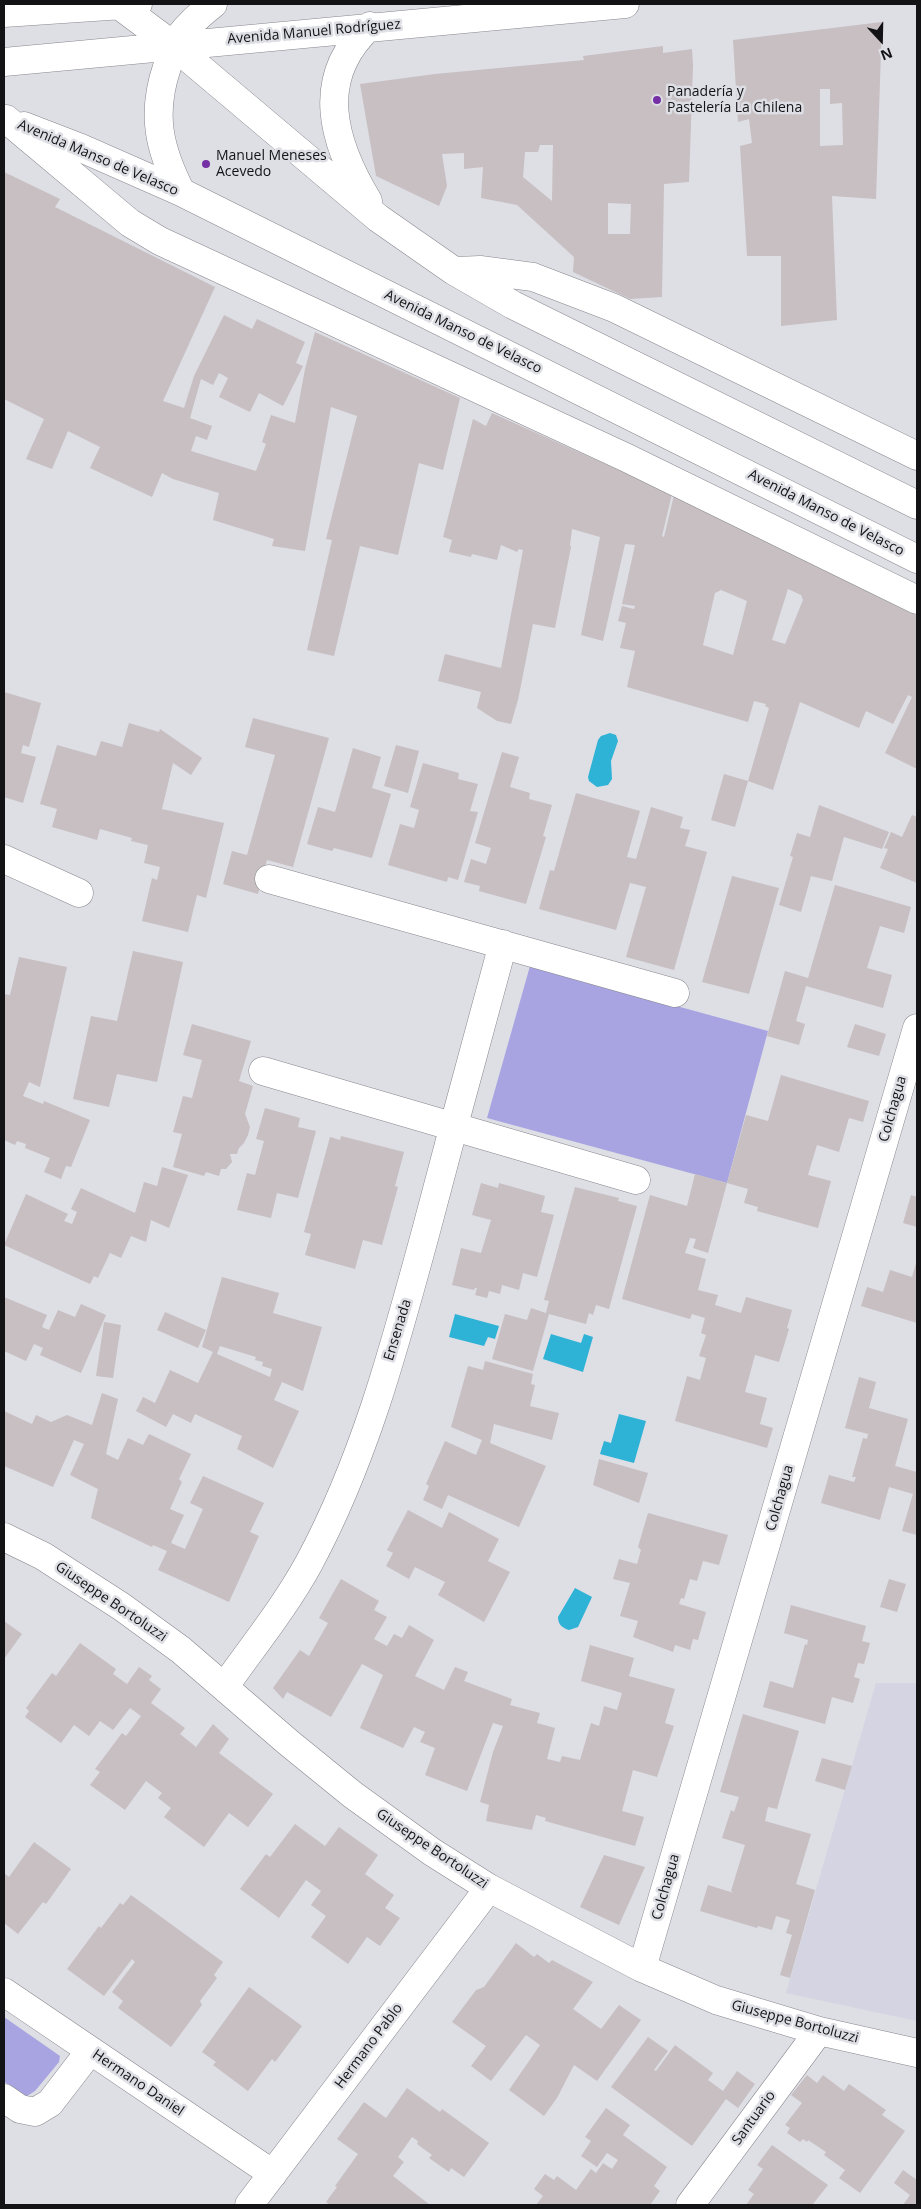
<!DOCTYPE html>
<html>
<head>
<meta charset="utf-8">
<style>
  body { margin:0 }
  #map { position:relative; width:921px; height:2209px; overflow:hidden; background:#dedee5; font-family:"Open Sans",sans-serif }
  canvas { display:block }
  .frame { position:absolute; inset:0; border:5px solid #131315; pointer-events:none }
  .north { position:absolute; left:856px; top:15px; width:50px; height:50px; -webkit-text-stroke:4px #dedee5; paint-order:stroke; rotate:159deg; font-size:14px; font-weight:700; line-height:20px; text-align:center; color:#131315 }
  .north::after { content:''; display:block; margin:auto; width:18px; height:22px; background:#131315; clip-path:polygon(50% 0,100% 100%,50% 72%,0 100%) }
</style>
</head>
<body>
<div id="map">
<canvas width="921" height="2209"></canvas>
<div class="frame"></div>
<div class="north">N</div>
</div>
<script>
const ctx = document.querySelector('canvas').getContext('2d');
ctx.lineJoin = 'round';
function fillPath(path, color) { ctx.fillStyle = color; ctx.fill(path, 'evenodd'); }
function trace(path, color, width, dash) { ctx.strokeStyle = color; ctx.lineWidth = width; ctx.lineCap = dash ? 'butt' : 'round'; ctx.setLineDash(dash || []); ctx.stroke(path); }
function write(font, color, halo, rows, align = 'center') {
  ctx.font = font + ' "Open Sans",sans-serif'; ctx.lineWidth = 5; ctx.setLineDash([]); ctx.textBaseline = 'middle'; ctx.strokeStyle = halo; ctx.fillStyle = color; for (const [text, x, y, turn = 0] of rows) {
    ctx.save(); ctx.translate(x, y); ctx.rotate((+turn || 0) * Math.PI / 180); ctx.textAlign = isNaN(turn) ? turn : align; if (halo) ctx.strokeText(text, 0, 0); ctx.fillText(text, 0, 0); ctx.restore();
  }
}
const built = new Path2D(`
  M876,1683h41v338l-131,-28z`);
const green = new Path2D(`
  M530,966l238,65 -41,152 -240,-65z
  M4,2017l56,39 -1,6 -24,29 -8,5 -14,-6 -9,-9z`);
const water = new Path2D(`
  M610,733l6,2 2,6 -7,20 1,18 -4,6 -11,2 -8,-6 -1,-4 10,-37 3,-4z
  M455,1314l44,12 -4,13 -7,-2 -4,9 -35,-9z
  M551,1334l30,9 3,-9 9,3 -10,35 -40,-13z
  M619,1414l27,7 -12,42 -34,-9 4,-13 7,2z
  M575,1588l17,9 -14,30 -9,3c-7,-2 -11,-6 -11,-13z`);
const building = new Path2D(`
  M882,22l-6,177 -44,-3 5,124 -56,6v-70h-34l-7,-110 12,-3 -3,-24 -11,3 -5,-82zM820,89h10v15l12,-1 1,42 -23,1z
  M663,46v7l29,-4 1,16 -4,117 -25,2 -2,113 -32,2 -57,-27 1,-15 -57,-52 -36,-7 2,-31 -19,2v-16l-22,1 5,32 -8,20 -63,-30 -16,-92 75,-10 149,-14 -1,-4zM540,145h13l-1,56 -29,-24 2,-25h13zM608,203l23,1 -1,30h-22z
  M4,172l56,27 -5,8 160,80 -52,114 21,7 10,-32 30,-61 28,14 5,-10 48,23 -9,21 7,3 -20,40 -24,-13 -9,19 -31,-15 9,-19 -9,-5 -6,12 -12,-6 -11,39 22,8 -5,14 -11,-4 -5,15 65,20 10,-27 -4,-2 9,-27 24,8 10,-54 10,-37 145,66 -17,72 -24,-7 -21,92 -38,-9 -26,110 -27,-6 25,-110 -6,-1 31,-123 -26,-9 -26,144 -33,-5 2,-7 -61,-19 6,-27 -46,-14 -11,-6 -10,24 -62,-29 10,-21 -32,-16 -16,38 -26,-10 18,-40 -40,-20z
  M492,413l180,81 -10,42 2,1 10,-42 243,121v153l-32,-16 27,-56 -4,-2 -15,29 -27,-13 -7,17 -59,-26 -27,88 -25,-9 21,-73 -4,-2 1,-2 -12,-3 -6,21 -121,-35 8,-36 -15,-3 6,-25 -8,-2 4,-15 12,3 1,-3 -13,-2 13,-59 -10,-1 -22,97 -22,-6 19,-98 -28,-8 -2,16 1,2 -16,81 -22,-4 -15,76 -7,24 -14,-3 -20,-13 4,-16 -43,-11 7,-27 56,14 22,-118 -4,-1 -2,3 -16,-7 -4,15 -25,-6 -1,3 -22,-5 3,-12 -9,-3 30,-118 13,7zM788,589l13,6 2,5 -18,44 -13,-4zM721,590l26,11 -14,54 -30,-10 12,-52z
  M4,692l37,11 -12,44 -6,-2 -2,8 15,4 -13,46 -19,-6z
  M253,718l76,20 -36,129 -26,-7 -9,34 -35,-10 9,-33 15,4 28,-100 -30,-8z
  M129,723l30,9 1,-3 42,29 -11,17 -18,-12 -11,46 62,14 -18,75 -9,-3 -9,37 -46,-11 10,-43 5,2 3,-13 -16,-4 4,-18 -17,-4 1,-3 -32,-9 -3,11 -45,-13 5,-18 -17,-5 17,-59 39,11 5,-15 21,6z
  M396,745l23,6 -11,42 -24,-7z
  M353,748l28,9 -9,31 19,6 -19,64 -38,-10 -2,3 -25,-7 11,-37 17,5z
  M502,752l17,5 -9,30 20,6 -1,6 23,6 -9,31 3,1 -20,67 -47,-13 1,-5 -16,-4 7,-23 15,5 5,-16 -16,-5z
  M423,763l36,10 -1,6 20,5 -8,27 8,1 -20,68 -10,-3 -1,5 -59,-17 12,-41 14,4 5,-18 -9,-3z
  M724,774l24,7 -13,46 -24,-7z
  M576,793l64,18 -13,46 9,2 15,-52 32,10 -3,11 10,2 -5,16 22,6 -33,118 -48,-13 20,-70 -16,-4 -14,47 -77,-21 11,-39 4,1z
  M819,805l70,27 -7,17 -38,-12 -12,44 -21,-5 -10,36 -22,-7 14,-48 -3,-1 7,-23 13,4z
  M912,815l5,2v66l-37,-15 8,-19 -4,-1 7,-16 11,5z
  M732,876l47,12 -30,106 -47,-12z
  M835,885l76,22 -7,26 -24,-7 -13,42 25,7 -9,33 -77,-22 -10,35 9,3 -6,21 -32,-9 18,-65 23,7z
  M133,951l50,11 -26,120 -40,-8 -8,33 -36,-8 18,-83 26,5z
  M19,957l48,10 -27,120 -11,-5 -6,14 20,8 1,-3 46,19 -19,47 -5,-1 -5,13 -17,-7 6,-14 -25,-10 1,-4 -9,-3 -2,4 -11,-5v-146l6,1z
  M192,1024l59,17 -12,40 14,5 -8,28 5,13 -2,8 -4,8 -5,5 -2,6h-7l2,8 -6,7h-5l-2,7 -13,-4 -2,4 -31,-9 9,-33 -9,-2 10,-36 9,2 10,-38 -19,-5z
  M855,1024l31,10 -7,22 -32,-9z
  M781,1075l88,26 -6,21 -14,-4 -10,34 -22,-7 -9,30 23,6 -13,47 -61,-17 1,-4 -14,-4 4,-14 -21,-6 19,-68 22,6z
  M265,1108l35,10 -2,9 18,4 -18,67 -21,-5 -6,25 -34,-8 10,-37 8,2 9,-34 -8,-2z
  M341,1136l63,16 -9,34 3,1 -16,58 -19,-5 -8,29 -50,-14 6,-21 -7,-2 26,-95 10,3z
  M162,1167l26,8 -19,53 -18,-8 -5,22 -15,-6 -10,22 -11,-5 -12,25 -4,-2 -4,8 -86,-39 22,-51 42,20 -4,7 8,3 5,-12 -6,-3 10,-21 54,25 9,-31 13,4z
  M695,1174l32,9 -19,70 -15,-5 3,-9 -6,-1 -5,15 21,6 -8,31 20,5 -3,10 26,8 5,-16 46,13 -5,18 2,1 -10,33 -24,-7 -10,37 22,6 -7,26 13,4 -6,20 -92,-27 12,-45 13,4 6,-22 -7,-2 7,-21 -5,-2 4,-15 -13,-4 -2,5 -68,-20 28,-104 37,11z
  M481,1183l17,5 1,-5 46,13 -4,16 13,3 -17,62 -14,-4 -4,17 -17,-5 -2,9 -11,-3 -2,7 -12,-3 2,-7h-2l-1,2 -22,-5 9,-37 20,5 10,-33 -19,-5z
  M575,1187l44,11 -1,3 19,5 -28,103 -13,-4 -3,10 -4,-2 -3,11 -37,-10 -16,57 -41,-12 13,-45 22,6 4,-12 15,5 3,-12 -5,-1z
  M911,1195l6,2v30l-14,-4z
  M917,1260v63l-56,-17 6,-19 16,5 7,-22 22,7z
  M222,1277l57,16 -6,20 49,14 -19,64 -21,-9 -8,18 25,11 -26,57 -36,-19 5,-13 -47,-22 -4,9 -18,-9 -7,13 -30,-16 7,-14 12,6 15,-33 28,13 15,-31 -11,-5zM220,1346l36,11 -1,3 8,2 -1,4 10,3 -2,8 -53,-23z
  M4,1297l43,18 -5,12 7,3 9,-20 17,7 6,-13 25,11 -25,58 -41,-18 3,-7 -9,-4 -8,17 -22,-10z
  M165,1312l41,18 -8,18 -41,-18z
  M104,1322l17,3 -8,53 -17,-2z
  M485,1361l48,13 -2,10 4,1 -5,21 29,7 -7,27 -58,-16 -4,19 56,23 -27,61 -71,-32 -6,14 -19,-9 6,-14 -3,-2 19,-43 31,14 6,-15 -31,-13 17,-61 15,4z
  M859,1377l17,5 -7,26 39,11 -13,47 22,6v63l-15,-4 11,-37 -24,-7 -9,33 -59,-17 8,-28 25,7 2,-5h-4l11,-39 4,1 1,-5 -23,-6z
  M102,1393l16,6 -12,55 12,6 10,-22 15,7 6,-11 42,20 -12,25 3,3 -12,27 14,6 -13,28 14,6 18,-40 -13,-6 13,-27 61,27 -14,29 9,4 -30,66 -71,-32 9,-19 -14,-6 -1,2 -61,-29 7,-29 -28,-14 14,-31 -10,-4 -21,47 -49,-21v-55l28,13 4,-9 15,7 16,-7 25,10z
  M599,1459l49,14 -9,30 -46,-18z
  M408,1510l34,18 7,-16 50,27 -11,22 22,11 -26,50 -46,-27 7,-13 -30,-15 -6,12 -23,-13 7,-13 -6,-3z
  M648,1513l80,22 -9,30 -16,-4 -6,20 -7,-2 -6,20 -3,-1 -2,6 27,8 -8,28 -5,-1 -3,11 -15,-5 -2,7 -40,-15 5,-16 -18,-5 10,-33 -17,-4 6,-20 18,5 4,-14 -3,-3z
  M341,1579l38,22 -5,9 13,7 -13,22 13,7 7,-12 8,4 7,-13 25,15 -19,36 29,14 11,-23 13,5 -4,9 48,18 -2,6 30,8 -3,10 18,5 -8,31 13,3 2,-6 18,4 11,-37 8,3 5,-20 13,4 5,-17 -41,-12 9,-36 44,13 -5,18 46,13 -10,34 9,3 -17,51 -24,-7 -5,19 -6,22 22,6 -9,29 -90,-25 1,-3 -10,-3 -4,15 -46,-9 3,-16 -9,-3 13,-50 10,-26 -10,-3 -26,68 -42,-16 10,-27 -15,-6 5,-10 -11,-5 -11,21 -43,-20 23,-53 -21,-11 -31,53 -44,-25 -4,7 -10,-11 27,-38 9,6 19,-33 -9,-5z
  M889,1579l17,5 -9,28 -17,-5z
  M791,1605l75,21 -4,15 8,2 -6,21 -6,-1 -4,14 6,2 -7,24 -21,-6 -7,27 -62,-17 7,-26 23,7 12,-44 2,1 1,-5 -24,-7z
  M4,1621l18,13 -18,25z
  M80,1643l36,26 -3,5 14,10 12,-17 13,9 -3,4 12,9 -10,14 34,25 -5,6 16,13 17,-23 16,15 -10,14 54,41 -25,33 -19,-14 -25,34 -40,-30 7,-9 -13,-10 4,-5 -16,-12 -21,29 -35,-25 10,-13 -5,-3 27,-36 4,3 15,-20 -11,-8 -17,22 -13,-9 -11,15 -15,-11 -13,18 -36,-26 4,-6 -3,-3 26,-35 4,3z
  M743,1714l56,17 -22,78 -9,-2 -3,14 46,13 -15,50 19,6 -25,88 -10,-3 12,-40 -6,-2 4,-13 -14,-4 -4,14 -14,-4 -1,2 -57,-17 8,-26 26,8 -3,-2 14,-46 -23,-7 9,-28 3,2 5,-15 -19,-5z
  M822,1758l30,8 -7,24 -30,-9z
  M295,1824l30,22 14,-19 39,28 -13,19 29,21 -9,13 15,10 -20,28 -13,-9 -19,27 -37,-27 15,-21 -15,-11 10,-14 -15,-11 -27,38 -39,-29 26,-35 4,3z
  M34,1842l37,27 -25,35 -3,-2 -25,32 -14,-11v-50l5,4z
  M604,1855l41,12 -26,58 -39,-18z
  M131,1895l92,67 -9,13 3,3 -17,23 2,4 -31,42 -53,-39 5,-7 -11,-9 23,-30 -3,-3 -28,37 -37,-27 32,-43 2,2 19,-25 3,2z
  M516,1943l18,14 3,-3 12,9 3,-3 41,22 -20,27 28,20 18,-24 22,15 -44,61 -23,-16 -17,33 -13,18 -35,-26 31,-45 -14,-10 -35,46 -20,-15 15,-20 -34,-24 24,-32 8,-3z
  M249,1987l53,39 -27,36 -3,-3 -24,32 -35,-26 3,-3 -14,-10z
  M648,2037l20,14 -14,19 2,1 19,-26 38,28 -5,7 15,11 14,-20 18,13 -17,24 -12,-9 -34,47 -81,-59z
  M807,2075l10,8 6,-8 21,16 5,-7 37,26 -4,5 23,16 -45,62 -21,-15 6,-8 -21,-15 2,-3 -18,-12 -1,2 -4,-3 -3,3 -13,-9 3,-5 -5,-3 17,-22 -11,-8z
  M407,2088l33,24 2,-3 47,34 -25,34 -13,-9 -2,4 -20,-14 3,-3 -15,-11 1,-3 -6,-4 -14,20 6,5 -11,14 37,29h-100l-4,-3 11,-15 -2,-1 23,-32 -21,-15 27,-37 22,16z
  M606,2108l24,17 -7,10 44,32 -13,19 6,5 -10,14h-114l7,-9 -9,-7 11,-15 9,6 3,-4 19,14 15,-21 5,4 7,-10 9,6 6,-9 -11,-7 -10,14 -16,-11 10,-15 -6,-4z
  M772,2145l56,40 -15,19 2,1h-69l8,-11 -6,-4 15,-21 -6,-4z
  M903,2170l14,10v25h-14l7,-10 -16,-12z`);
const street = new Path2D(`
  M4,859l75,34
  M269,879l406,114
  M263,1071l373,109
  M4,1537l39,19 79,51 59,43 108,93 64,52 79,57 57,36 153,80 74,32 103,31 98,22
  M225,1686c28,-40 60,-79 84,-123 56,-104 86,-218 117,-332 25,-96 51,-191 77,-287
  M642,1968l275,-940
  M4,1992l269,182
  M4,2098l16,11 15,3 15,-9 40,-52
  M249,2205l240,-317
  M690,2205l129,-174`);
const secondary = new Path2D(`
  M119,5l55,41 204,172 76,53 59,34 404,200
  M4,13l134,-9
  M4,62l621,-58
  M6,119l124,104 30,18 467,217 290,142
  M24,126l57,22 100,44 736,367
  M181,192c-22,-43 -30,-78 -14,-125 2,-7 4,-15 7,-22 9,-16 25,-30 39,-41
  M368,201c-35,-58 -55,-123 2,-175
  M457,271l23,-1 53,7 81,31 303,148`);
const markers = [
  [657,100,5,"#7430a4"],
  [206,164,5,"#7430a4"]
];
const streetNames = [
  ["Avenida Manuel Rodríguez",314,32,-5],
  ["Avenida Manso de Velasco",98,158,23],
  ["Avenida Manso de Velasco",463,332,26],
  ["Avenida Manso de Velasco",826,513,27],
  ["Colchagua",893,1109,-74],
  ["Ensenada",398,1330,-73],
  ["Colchagua",780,1498,-74],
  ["Giuseppe Bortoluzzi",111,1602,34],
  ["Giuseppe Bortoluzzi",432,1849,34],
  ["Colchagua",666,1887,-74],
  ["Giuseppe Bortoluzzi",795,2022,15],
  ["Hermano Pablo",369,2046,-53],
  ["Hermano Daniel",138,2083,34],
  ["Santuario",754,2118,-54]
];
const poiNames = [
  ["Panadería y",667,92],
  ["Pastelería La Chilena",667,108],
  ["Manuel Meneses",216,156],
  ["Acevedo",216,172]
];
fillPath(built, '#d4d4e2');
fillPath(green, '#a7a4e1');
fillPath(water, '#2eb2d6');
fillPath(building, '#c7bfc1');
trace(street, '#87878e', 29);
trace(secondary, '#87878e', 29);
trace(street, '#fff', 28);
trace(secondary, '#fff', 28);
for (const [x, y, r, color] of markers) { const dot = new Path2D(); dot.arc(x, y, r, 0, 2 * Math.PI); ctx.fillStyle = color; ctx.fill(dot); trace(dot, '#dedee5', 2); }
write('14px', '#131315', '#dedee5', streetNames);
write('14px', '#131315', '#dedee5', poiNames, 'left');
</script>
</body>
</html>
